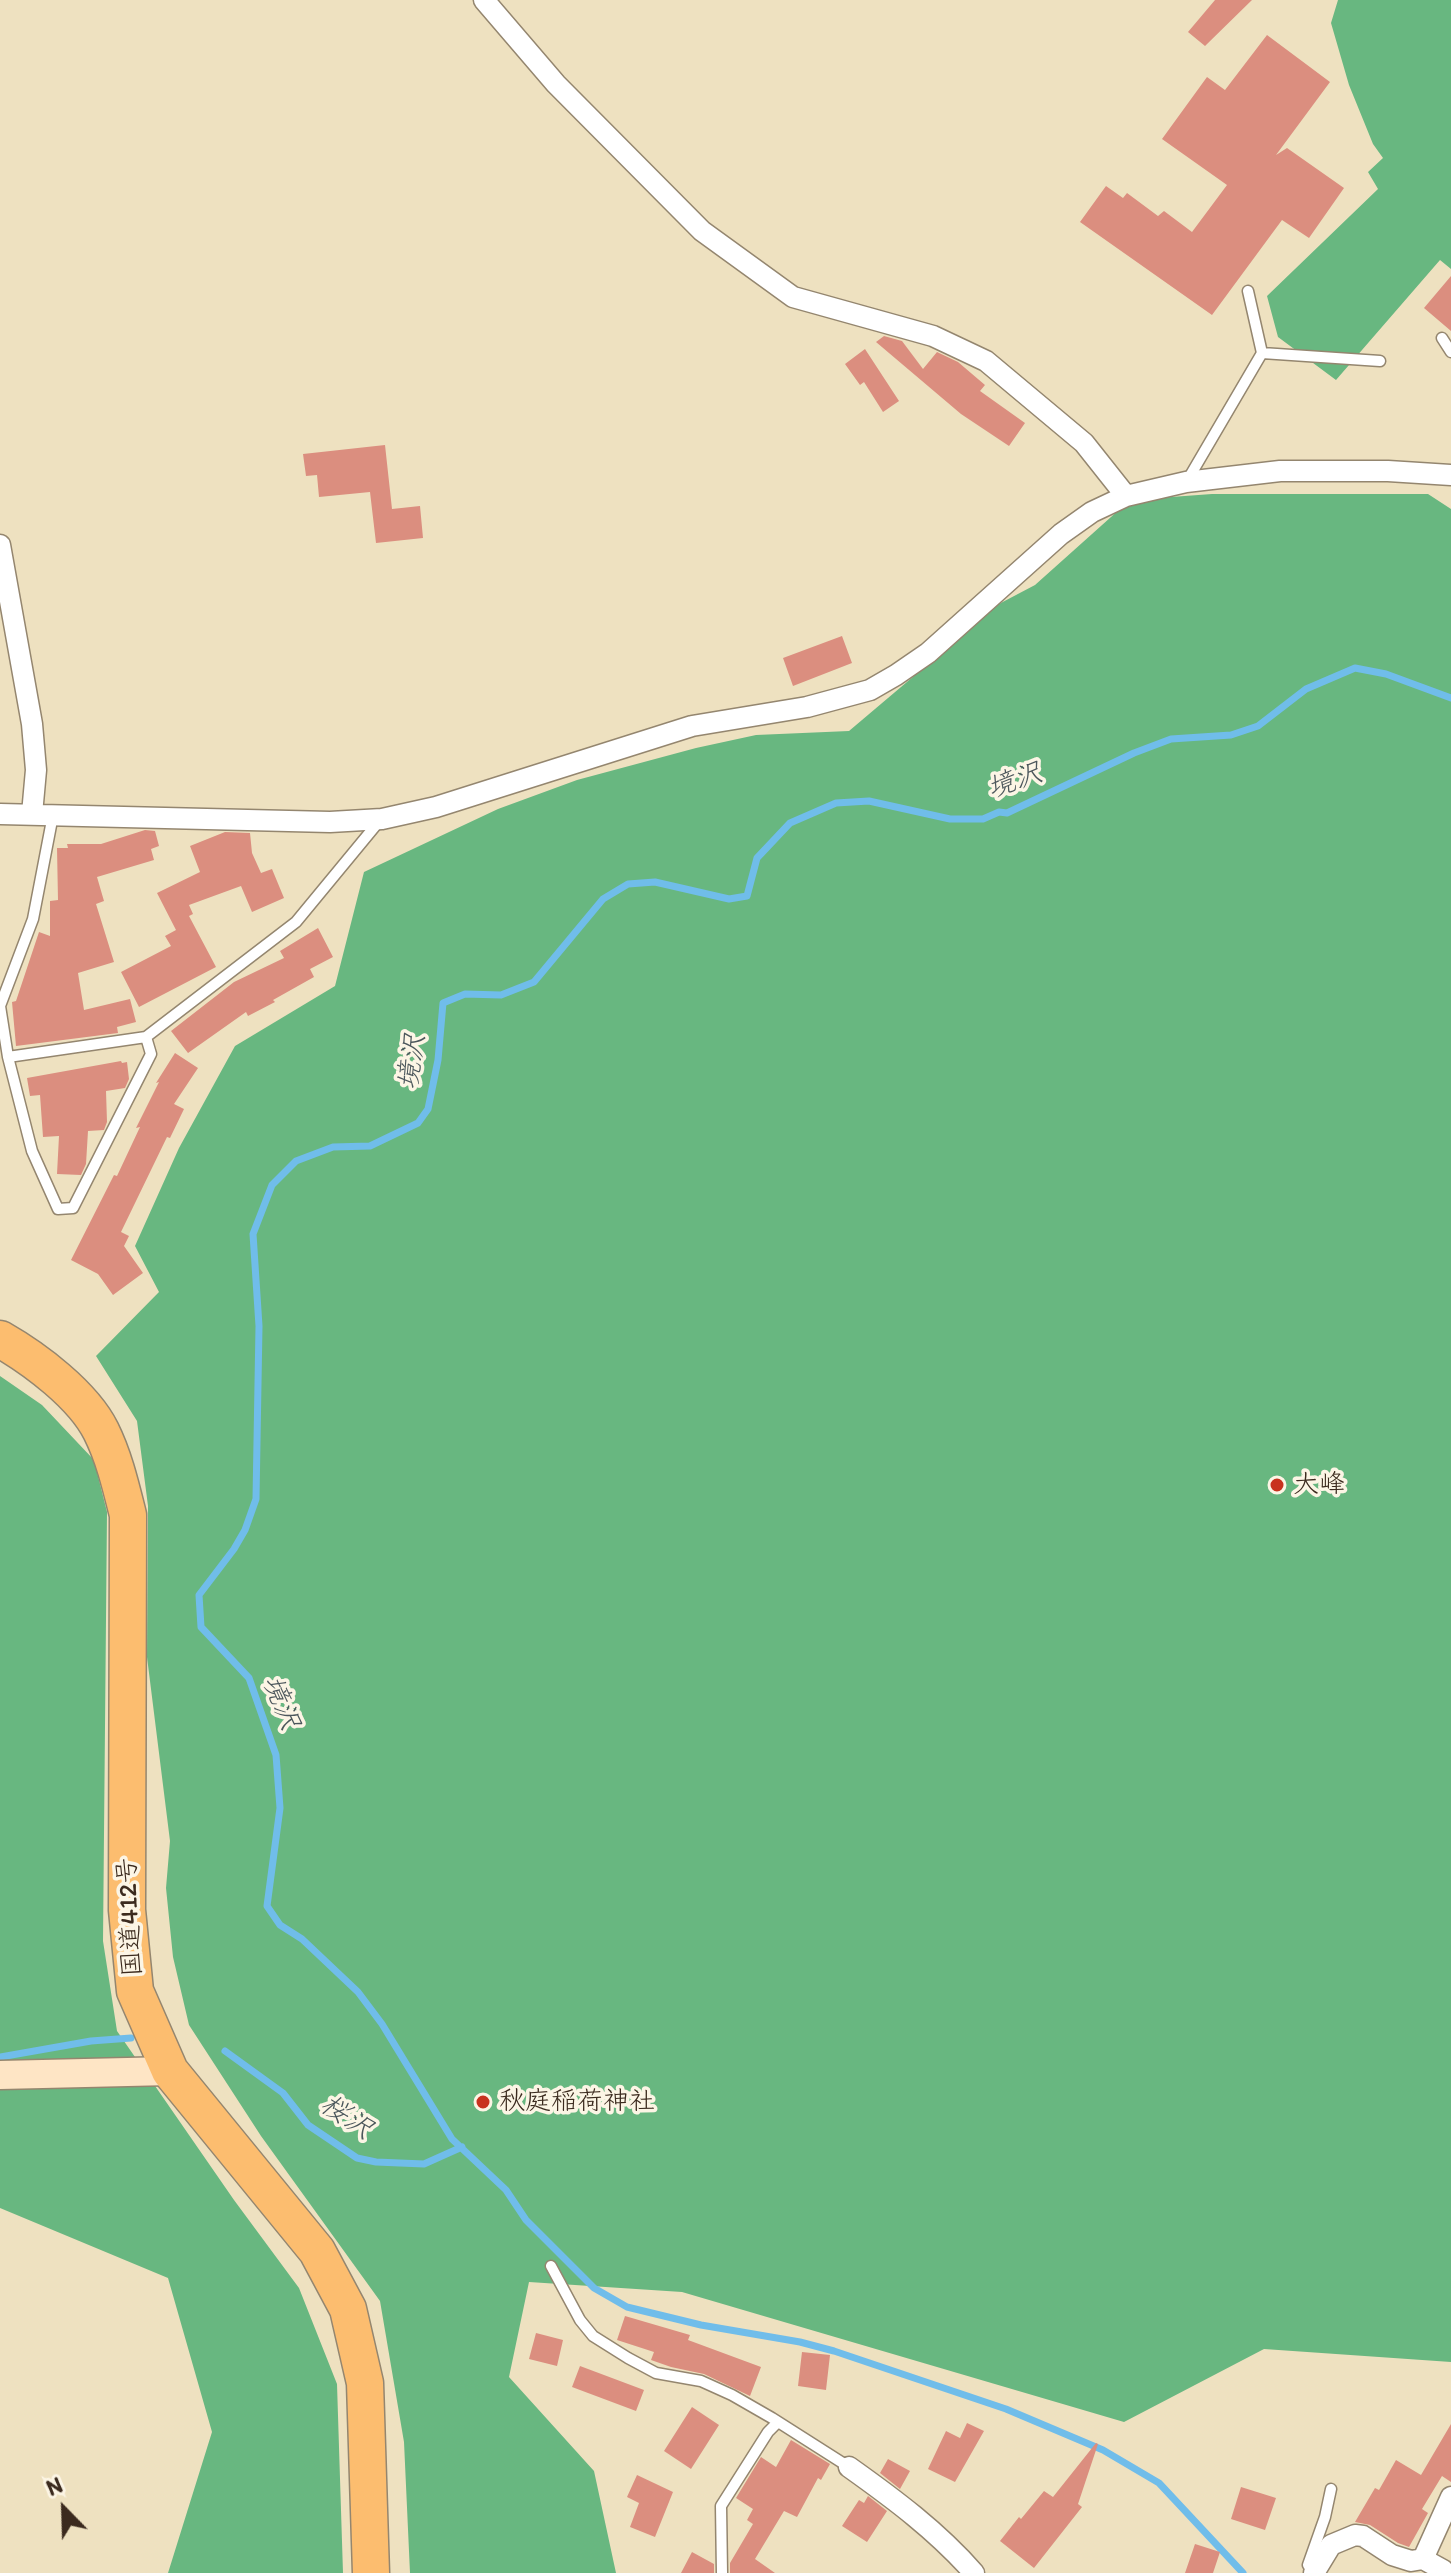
<!DOCTYPE html>
<html>
<head>
<meta charset="utf-8">
<style>
  body { margin:0 }
  #map { position:relative; width:1451px; height:2573px; overflow:hidden; background:#eee1c0; font-family:Itim,sans-serif }
  canvas { display:block }
  .north { position:absolute; left:24px; top:2469px; width:80px; height:80px; -webkit-text-stroke:6px #fcf5e5; paint-order:stroke; rotate:337deg; font-size:22px; font-weight:700; line-height:32px; text-align:center; color:#3b2a1e }
  .north::after { content:''; display:block; margin:auto; width:28px; height:36px; background:#3b2a1e; clip-path:polygon(50% 0,100% 100%,50% 72%,0 100%) }
</style>
</head>
<body>
<div id="map">
<canvas width="1451" height="2573"></canvas>
<div class="north">N</div>
</div>
<script>
const ctx = document.querySelector('canvas').getContext('2d');
ctx.lineJoin = 'round';
function fillPath(path, color) { ctx.fillStyle = color; ctx.fill(path, 'evenodd'); }
function trace(path, color, width, dash) { ctx.strokeStyle = color; ctx.lineWidth = width; ctx.lineCap = dash ? 'butt' : 'round'; ctx.setLineDash(dash || []); ctx.stroke(path); }
function write(font, color, halo, rows, align = 'center') {
  ctx.font = font + ' Itim,"Klee One",sans-serif'; ctx.lineWidth = 7; ctx.setLineDash([]); ctx.textBaseline = 'middle'; ctx.strokeStyle = halo; ctx.fillStyle = color; for (const [text, x, y, turn = 0] of rows) {
    ctx.save(); ctx.translate(x, y); ctx.rotate((+turn || 0) * Math.PI / 180); ctx.textAlign = isNaN(turn) ? turn : align; if (halo) ctx.strokeText(text, 0, 0); ctx.fillText(text, 0, 0); ctx.restore();
  }
}
const forest = new Path2D(`
  M1338,0h113v269l-11,-9 -104,120 -58,-43 -11,-41 111,-107 -10,-17 15,-14 -10,-14 -24,-59 -18,-62z
  M1212,494h216l23,15v1853l-187,-13 -140,73 -442,-130 -153,-10 -20,95 85,94 22,102h-206l-6,-131 -24,-141 -119,-165 -72,-111 -16,-68 -7,-69 4,-47 -23,-184 1,-151 -11,-85 -41,-65 63,-64 -24,-46 44,-98 56,-102 100,-60 29,-114 134,-63 79,-29 119,-32 60,-13 93,-4 65,-55 64,-61 57,-30 95,-85z
  M0,1376l42,29 52,55 13,52 -4,429 14,90 117,169 65,88 38,96 6,189h-175l44,-141 -44,-154 -168,-70z`);
const stream = new Path2D(`
  M225,2051l58,42 25,32 49,33 19,4 48,2 38,-17
  M0,2057l91,-16 40,-3
  M1243,2573l-84,-90 -56,-33 -97,-41 -172,-58 -34,-9 -99,-17 -74,-18 -33,-19 -68,-68 -20,-30 -54,-51 -70,-115 -24,-32 -56,-53 -22,-14 -13,-19 13,-98 -4,-53 -27,-77 -48,-51 -2,-32 35,-46 11,-19 11,-31 3,-173 -6,-92 19,-49 24,-24 37,-14 37,-1 48,-23 10,-14 10,-49 5,-57 22,-9 36,1 33,-13 69,-83 25,-15 27,-2 74,17 18,-3 10,-38 33,-35 46,-20 33,-2 81,18h33l16,-7 8,1 127,-60 37,-14 60,-4 27,-9 48,-37 49,-21 31,6 65,24`);
const building = new Path2D(`
  M1215,0h37l-47,46 -17,-14z
  M1267,35l63,47 -54,73 11,-7 57,40 -35,50 -27,-18 -70,95 -132,-93 26,-36 17,12 4,-5 31,23 6,-5 28,21 35,-47 -65,-46 45,-62 18,13z
  M1451,276v55l-27,-23z
  M884,336l18,5 21,28 14,-17 21,10 27,23 -5,6 45,32 -16,23 -48,-32 -85,-72z
  M865,349l34,52 -16,11 -19,-30 -4,3 -15,-21z
  M385,445l7,64 28,-3 3,32 -47,5 -6,-51 -51,5 -2,-22 -11,1 -3,-22z
  M842,636l10,27 -59,23 -10,-28z
  M145,830l10,1 4,15 -8,3 3,11 -57,17 7,24 -8,3 18,58 -36,11 6,37 46,-11 6,23 -19,5 1,6 -102,13 -4,-44 4,-1 23,-69 11,4v-35l8,-1 -1,-52h11l-1,-4h34z
  M225,832l25,1 2,20 9,20 11,-4 12,29 -32,14 -11,-26 -52,19 4,9 -4,2 27,51 -77,40 -18,-35 50,-26 -6,-10 11,-6 -19,-37 43,-21 -10,-26z
  M318,928l15,29 -23,12 4,8 -41,23 2,2 -27,14 -2,-4 -58,41 -17,-22 63,-49 50,-24 -4,-7z
  M175,1053l23,15 -24,36 10,5 -14,29 -3,-1 -46,95 8,4 -5,10 19,27 -30,22 -15,-21 -27,-14 43,-85 3,1 23,-49 -4,1 23,-46 -3,1z
  M121,1061l1,2 5,-1 2,17 -4,9 -19,3 1,31 -3,8 -16,1 -2,33 -5,11 -24,-1 2,-38 -16,1 -3,-42 -10,1 -3,-18z
  M625,2316l65,19 -2,5 73,27 -11,29 -46,-22 -33,-7 -20,-7 3,-8 -37,-12z
  M536,2333l27,7 -6,26 -28,-7z
  M802,2352l28,3 -4,35 -28,-4z
  M580,2366l64,24 -8,21 -64,-24z
  M692,2407l27,18 -28,44 -27,-18z
  M967,2423l17,8 -29,51 -27,-13 18,-38 14,7z
  M1451,2424v58l-9,-6 -20,33 6,4 -19,34 -11,-4 -28,-18 -15,-3 20,-34 4,2 17,-30 25,15z
  M791,2440l39,24 -9,16 -3,-2 -21,39 -13,-6 -29,48 20,14h-45v-10l23,-39 -6,-4 6,-11 -17,-11 25,-41 15,10z
  M1096,2443l2,1 -20,60 4,3 -48,61 -34,-27 19,-24 2,2 23,-28 9,6z
  M888,2459l22,12 -10,18 -20,-16z
  M637,2475l36,17 -18,45 -25,-10 9,-24 -12,-6z
  M1241,2487l35,11 -11,32 -34,-11z
  M868,2496l19,15 -20,31 -25,-16 17,-26 5,3z
  M1195,2544l25,8 -7,21h-28z
  M692,2552l22,12v9h-33z`);
const lane = new Path2D(`
  M1248,291l14,62
  M1442,338l9,14
  M1187,481l75,-128 118,8
  M53,815l-20,104 -33,87 8,51 24,94 26,58 15,-1 78,-154 -5,-17
  M8,1057l138,-20 150,-115 85,-103
  M551,2266l29,54 13,16 35,22 28,15 45,8 31,14 40,23 77,49
  M1313,2571l-5,-6 17,-48 6,-28
  M722,2573l-1,-67 47,-74 9,-9`);
const street = new Path2D(`
  M484,0l72,84 146,147 91,66 140,39 53,25 98,82 42,53
  M0,545l32,179 4,46 -4,44
  M0,814l330,8 52,-3 54,-12 256,-81 115,-19 63,-17 26,-15 32,-22 133,-119 31,-22 34,-16 60,-14 94,-11h108l63,4
  M849,2467c45,32 88,64 125,106
  M1423,2559l28,-62
  M1314,2573l17,-28 24,-10 8,1 29,19 19,6 12,-2 20,11`);
const secondary = new Path2D(`
  M0,2075l170,-4`);
const highway = new Path2D(`
  M0,1339c35,20 83,56 101,92 13,26 20,56 27,84l-1,395 8,81 35,80 147,180 31,58 17,74 6,190`);
const markers = [
  [1277,1485,8,"#c8321e"],
  [483,2102,8,"#c8321e"]
];
const poiNames = [
  ["大峰",1293,1485],
  ["秋庭稲荷神社",499,2102]
];
const streetNames = [
  ["国道412号",131,1917,-93]
];
const waterNames = [
  ["境沢",1015,782,-19],
  ["境沢",413,1062,-82],
  ["境沢",280,1703,68],
  ["桜沢",346,2118,34]
];
fillPath(forest, '#68b780');
trace(stream, '#70bdea', 7);
fillPath(building, '#db8e7f');
trace(lane, '#94866f', 13);
trace(street, '#94866f', 23);
trace(secondary, '#94866f', 31);
trace(highway, '#94866f', 39);
trace(lane, '#fff', 10);
trace(street, '#fff', 20);
trace(secondary, '#fee5c5', 28);
trace(highway, '#fcbd6f', 36);
for (const [x, y, r, color] of markers) { const dot = new Path2D(); dot.arc(x, y, r, 0, 2 * Math.PI); ctx.fillStyle = color; ctx.fill(dot); trace(dot, '#fcf5e5', 3); }
write('26px', '#3b2a1e', '#fcf5e5', poiNames, 'left');
write('26px', '#3b2a1e', '#fcf5e5', streetNames);
write('italic 28px', '#4b565b', '#fcf5e5', waterNames);
</script>
</body>
</html>
